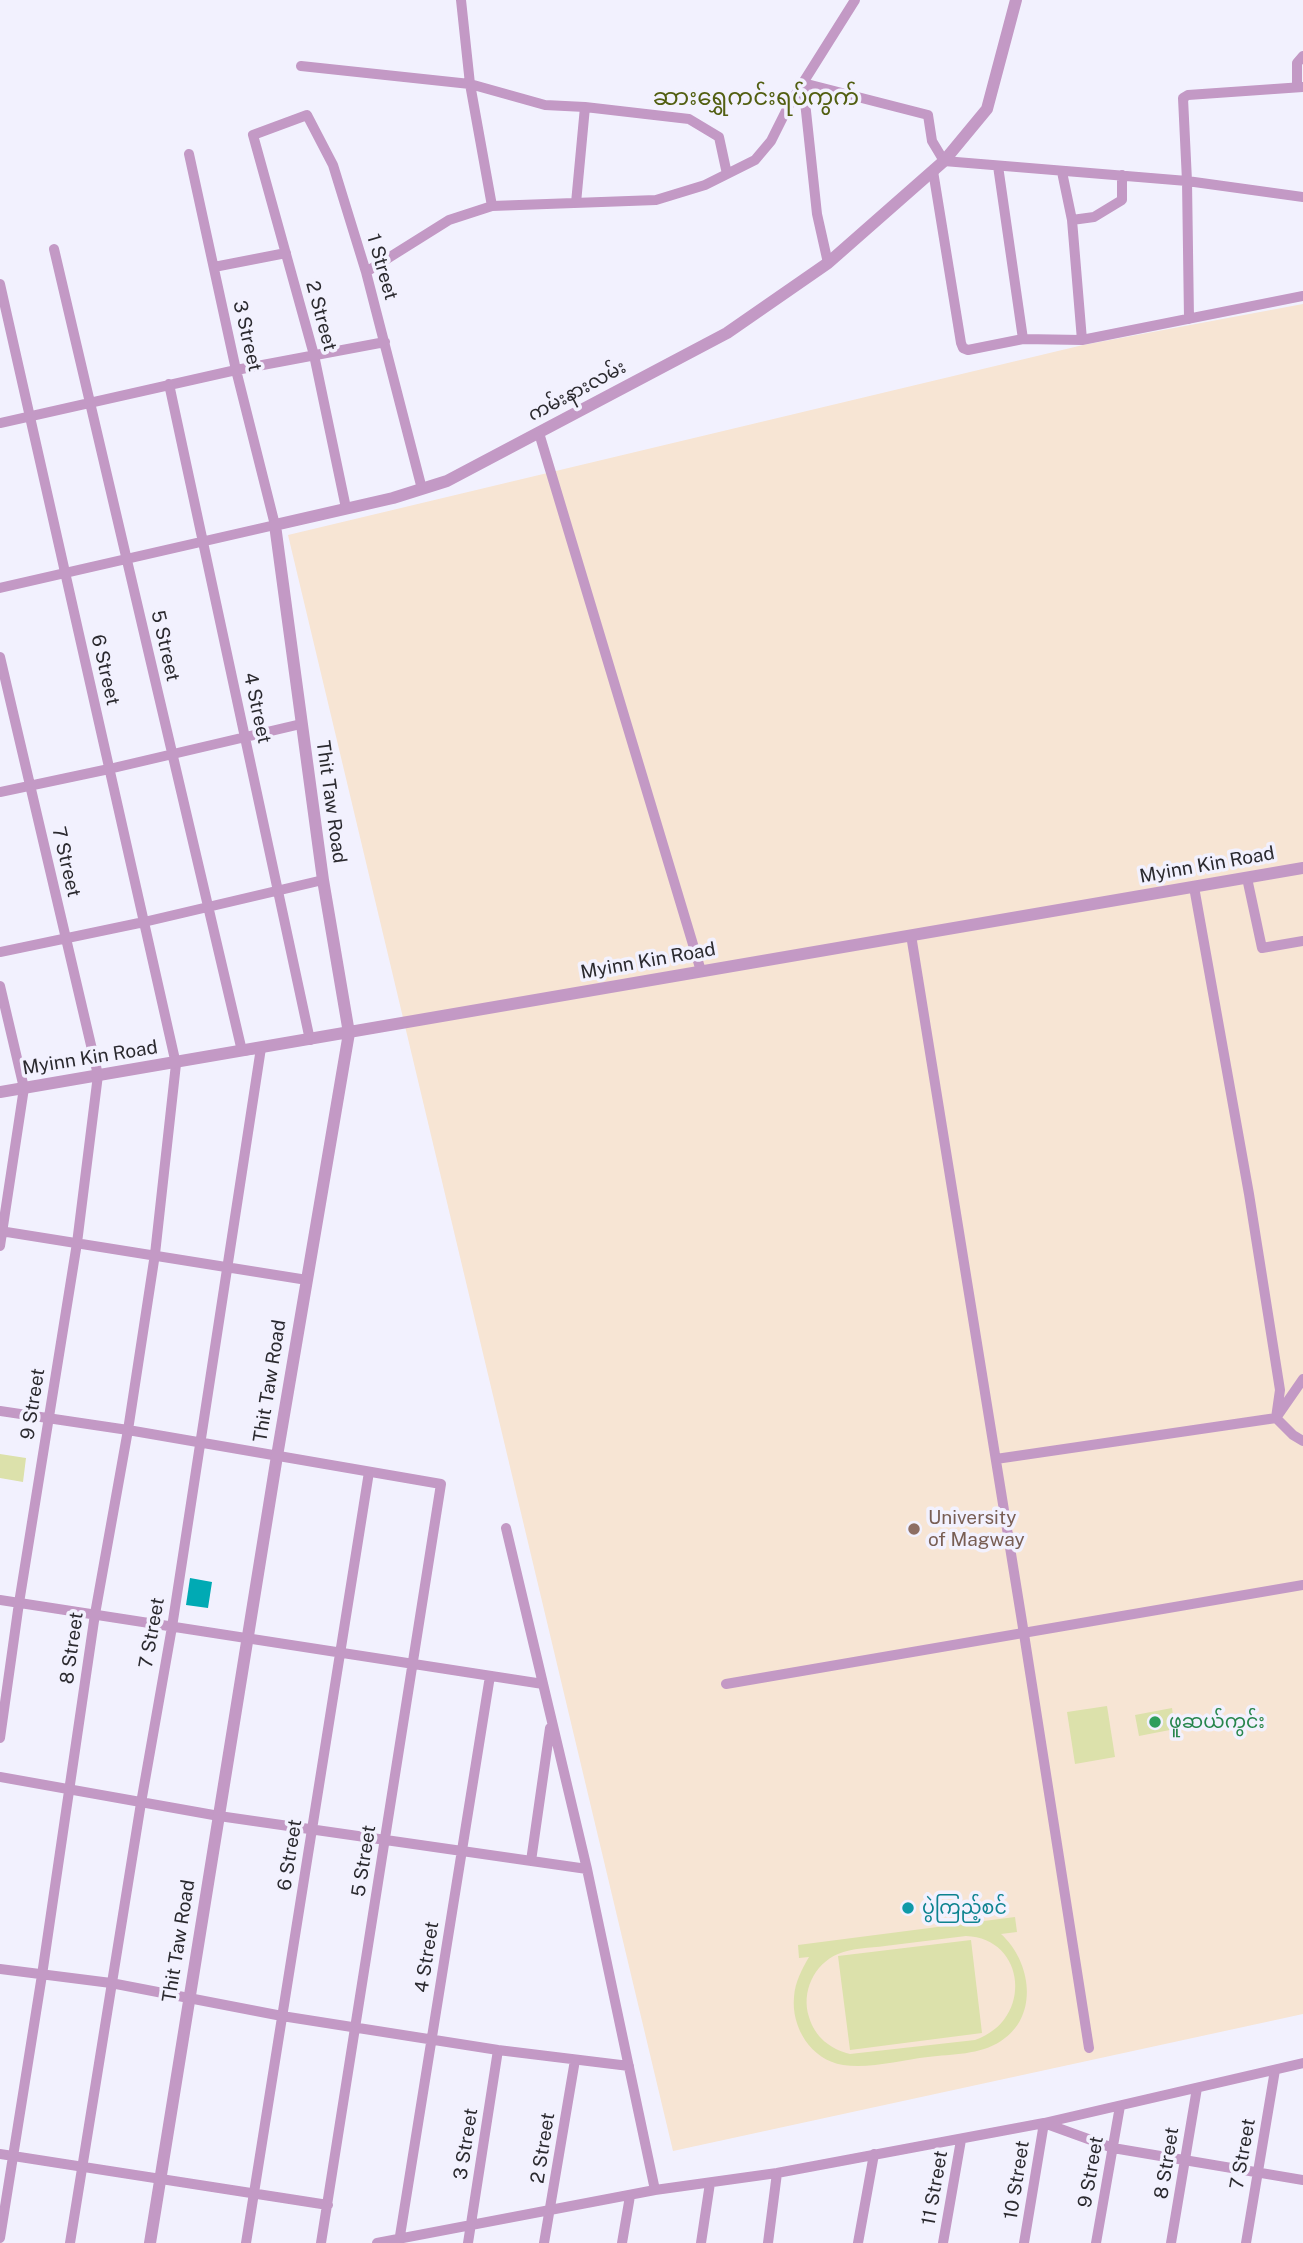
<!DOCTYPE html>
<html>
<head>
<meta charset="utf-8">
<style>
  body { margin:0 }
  canvas { display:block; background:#f2f1fe }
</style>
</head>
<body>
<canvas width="1303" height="2243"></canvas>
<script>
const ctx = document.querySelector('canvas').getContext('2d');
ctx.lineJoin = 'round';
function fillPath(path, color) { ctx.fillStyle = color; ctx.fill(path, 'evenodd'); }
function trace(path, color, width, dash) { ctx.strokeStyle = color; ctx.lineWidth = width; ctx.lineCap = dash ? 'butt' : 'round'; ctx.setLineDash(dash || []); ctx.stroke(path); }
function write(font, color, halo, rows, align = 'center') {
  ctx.font = font + ' "Public Sans","Noto Sans Myanmar",sans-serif'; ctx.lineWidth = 7; ctx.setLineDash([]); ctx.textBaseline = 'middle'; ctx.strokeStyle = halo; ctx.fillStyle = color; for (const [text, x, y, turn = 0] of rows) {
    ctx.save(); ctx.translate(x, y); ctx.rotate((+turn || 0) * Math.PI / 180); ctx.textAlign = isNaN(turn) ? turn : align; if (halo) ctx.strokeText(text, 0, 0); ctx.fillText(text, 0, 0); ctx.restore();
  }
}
const education = new Path2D(`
  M1303,304v1710l-630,137 -385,-1616 795,-190z`);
const green = new Path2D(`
  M0,1454l26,4 -3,24 -23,-4z
  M1107,1706l8,51 -40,7 -8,-52z
  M1172,1708l3,21 -36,7 -4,-21z
  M1015,1917l2,15 -16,2c30,27 39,82 0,107 -21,14 -49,13 -73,16 -27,3 -58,12 -85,8 -32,-5 -52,-38 -49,-68 1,-15 8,-28 15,-40l-10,1 -1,-13zM966,1936c60,2 68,84 9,104l-125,14c-20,-5 -35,-17 -41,-37 -8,-25 5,-53 29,-63 14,-6 32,-6 47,-8 27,-3 54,-7 81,-10z
  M971,1940l11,93 -132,17 -12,-94z`);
const water = new Path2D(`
  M190,1578l22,4 -4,26 -22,-3z`);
const minor = new Path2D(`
  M301,66l169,18 75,21 40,2 104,12 30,18 8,37
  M1297,87v-24l6,-7
  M998,166l25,173
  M933,171l28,172 2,5 5,2 55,-11 59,1 221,-44
  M1062,172l10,48 10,120
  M576,203l9,-96
  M492,206l164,-6 49,-15 50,-25 16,-19 18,-36 66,-105
  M1072,220l22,-3 28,-17v-25
  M54,249l188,802 19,-3 -89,579 -31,176 -71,440
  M828,263l-11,-49 -14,-131 125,32 4,26 12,20 243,20 116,16
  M214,267l72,-14
  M366,272l83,-52 43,-14 -22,-122 -9,-84
  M0,284l176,780 -21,190 -27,176 -33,184 -53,361 -42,263
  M1189,319l-2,-138 -4,-83 5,-3 115,-8
  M169,384l141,656
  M0,423l236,-53 149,-28
  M539,433l162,538
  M346,508l-32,-153 -61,-220 54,-20 26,50 33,107 56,217
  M0,588l275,-63 -39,-155 -47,-216
  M0,657l98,418 -21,168 -58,360 -19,135
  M0,792l109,-23 192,-45
  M1247,878l15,70 41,-7
  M911,935l113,699 65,414
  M0,952l144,-30 179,-42
  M0,986l24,102 -24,158
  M0,1231l307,49
  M1303,1379l-27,39 17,17 10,6
  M0,1411l128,19 313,54 -120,759
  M996,1459l280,-41 4,-28 -31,-196 -55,-307
  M506,1528l81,341 68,321
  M0,1600l543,84
  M726,1684l577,-99
  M0,1777l219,39 368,53
  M531,1861l19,-133
  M0,1969l111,14 171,33 216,34 131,16
  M0,2154l328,51
  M399,2242l91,-566
  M246,2243l123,-771
  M377,2243l278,-53 122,-17 267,-50 69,25 190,32
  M468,2243l30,-193
  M544,2243l31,-183
  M622,2243l8,-47
  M701,2243l9,-60
  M768,2243l9,-70
  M858,2243l16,-89
  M943,2243l18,-103
  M1024,2243l20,-120 259,-60
  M1096,2243l24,-137
  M1171,2243l26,-155
  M1246,2243l29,-173`);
const tertiary = new Path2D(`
  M0,1092c435,-72 869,-149 1303,-224
  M150,2243l127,-787 72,-423 -26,-153 -48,-355 118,-27 54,-17 280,-148 101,-70 116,-102 43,-52 29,-109`);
const markers = [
  [914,1529,7,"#8d6e63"],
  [1155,1722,7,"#2e9e5b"],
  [908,1908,7,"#0f9aa8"]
];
const streetNames = [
  ["1 Street",382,267,74],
  ["2 Street",321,316,75],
  ["3 Street",247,336,77],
  ["ကမ်းနားလမ်း",577,391,-28],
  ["5 Street",165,646,77],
  ["6 Street",105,670,77],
  ["4 Street",257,708,78],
  ["Thit Taw Road",331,802,82],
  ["7 Street",66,862,77],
  ["Myinn Kin Road",1207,865,-10],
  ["Myinn Kin Road",648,961,-10],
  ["Myinn Kin Road",90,1058,-9],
  ["Thit Taw Road",270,1381,-81],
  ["9 Street",33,1404,-81],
  ["7 Street",152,1633,-80],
  ["8 Street",72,1648,-82],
  ["6 Street",290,1855,-81],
  ["5 Street",364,1861,-81],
  ["Thit Taw Road",179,1941,-81],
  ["4 Street",427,1957,-81],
  ["3 Street",466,2144,-81],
  ["2 Street",543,2148,-81],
  ["7 Street",1243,2154,-80],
  ["8 Street",1167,2163,-81],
  ["9 Street",1091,2172,-80],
  ["10 Street",1017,2180,-81],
  ["11 Street",935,2188,-80]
];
const educationNames = [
  ["University",928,1518],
  ["of Magway",928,1540]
];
const leisureNames = [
  ["ဖူဆယ်ကွင်း",1169,1722]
];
const cultureNames = [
  ["ပွဲကြည့်စင်",922,1908]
];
const quarterNames = [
  ["ဆားရွှေကင်းရပ်ကွက်",756,98]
];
fillPath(education, '#f7e5d4');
fillPath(green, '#dce1ab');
fillPath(water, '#00aab4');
trace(minor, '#c399c5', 10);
trace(tertiary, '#c399c5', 12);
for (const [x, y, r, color] of markers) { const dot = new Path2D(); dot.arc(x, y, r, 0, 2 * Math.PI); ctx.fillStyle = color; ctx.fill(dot); trace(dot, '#f2f1fe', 2.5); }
write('19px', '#2b2a2f', '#f2f1fe', streetNames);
write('19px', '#785e54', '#f2f1fe', educationNames, 'left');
write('19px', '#27864d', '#f2f1fe', leisureNames, 'left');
write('19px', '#0d838f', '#f2f1fe', cultureNames, 'left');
write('23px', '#525f11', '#f2f1fe', quarterNames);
</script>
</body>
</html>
